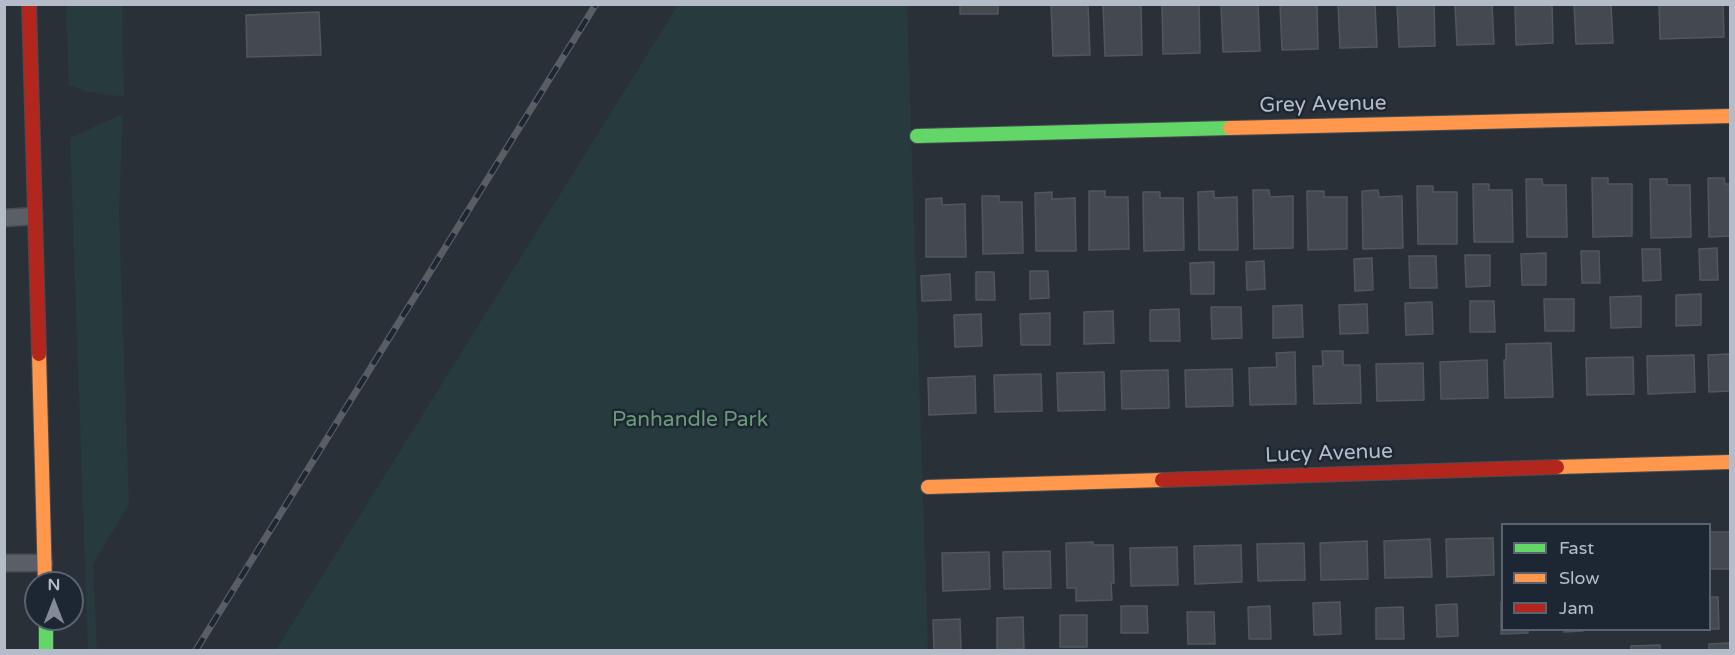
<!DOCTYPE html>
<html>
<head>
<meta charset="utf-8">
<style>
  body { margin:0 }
  #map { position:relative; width:1735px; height:655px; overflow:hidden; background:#2a3038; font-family:"Varela Round",sans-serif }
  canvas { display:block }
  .frame { position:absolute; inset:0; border:6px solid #b4bcc9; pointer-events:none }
  .legend { position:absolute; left:1501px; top:523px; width:210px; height:108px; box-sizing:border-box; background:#1d2633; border:2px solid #59626f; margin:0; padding:8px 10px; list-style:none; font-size:18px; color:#b4bcc9 }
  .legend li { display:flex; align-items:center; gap:12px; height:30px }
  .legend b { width:30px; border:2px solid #59626f }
  .north { position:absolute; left:24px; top:571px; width:60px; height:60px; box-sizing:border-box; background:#1d2633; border:2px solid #59626f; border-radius:50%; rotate:0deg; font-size:16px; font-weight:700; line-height:24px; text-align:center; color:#b4bcc9 }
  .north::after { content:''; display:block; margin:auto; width:21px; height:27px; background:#848b96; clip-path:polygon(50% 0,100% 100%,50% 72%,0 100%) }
</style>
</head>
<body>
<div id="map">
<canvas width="1735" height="655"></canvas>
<div class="frame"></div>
<ul class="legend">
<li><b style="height:8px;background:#63d668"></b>Fast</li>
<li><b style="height:8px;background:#ff974d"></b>Slow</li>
<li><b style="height:8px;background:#b3261e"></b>Jam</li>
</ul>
<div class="north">N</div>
</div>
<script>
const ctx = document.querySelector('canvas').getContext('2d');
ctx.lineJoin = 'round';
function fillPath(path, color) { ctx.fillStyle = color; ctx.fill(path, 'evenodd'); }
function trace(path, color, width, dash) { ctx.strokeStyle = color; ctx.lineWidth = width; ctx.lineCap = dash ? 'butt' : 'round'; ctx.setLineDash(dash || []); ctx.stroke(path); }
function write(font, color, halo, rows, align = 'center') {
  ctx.font = font + ' "Varela Round",sans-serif'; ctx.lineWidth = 5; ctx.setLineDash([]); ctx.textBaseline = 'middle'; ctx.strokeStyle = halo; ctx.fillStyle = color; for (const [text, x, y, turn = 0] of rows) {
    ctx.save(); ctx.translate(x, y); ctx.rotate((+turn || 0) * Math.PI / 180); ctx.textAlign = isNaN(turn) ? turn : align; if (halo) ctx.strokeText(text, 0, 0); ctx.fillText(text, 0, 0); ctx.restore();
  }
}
const green = new Path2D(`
  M66,5h56l2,92 -39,-6 -16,-6z
  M678,5h229l21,645h-652z
  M118,116h5l-4,95 10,293 -36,60 4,86h-9l-18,-512z`);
const building = new Path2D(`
  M960,4h38v10h-38z
  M1051,4h37l2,51 -37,1z
  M1103,4h38l1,51 -37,1z
  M1162,4h37l1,49 -37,1z
  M1221,4h37l2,47 -37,1z
  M1280,4h37l1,45 -36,1z
  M1338,4h37l2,43 -37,1z
  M1397,4h37l1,42 -36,1z
  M1455,4h37l2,40 -37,1z
  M1515,4h37l1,39 -37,2z
  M1574,4h37l2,39 -37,1z
  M1659,4h64l1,33 -64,2z
  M319,12l2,43 -74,2 -1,-42z
  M1592,178h16v6h24v52l-39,1z
  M1708,178h16l1,6h5v52l-21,1z
  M1526,179h16l1,6h23l1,52h-40z
  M1650,179h17v6h23l1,52 -40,1z
  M1473,184h16v6h23l1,52h-39z
  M1417,186h16v6h24v52h-39z
  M1253,190h16l1,7 23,-1v52l-39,1z
  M1378,190l1,7 23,-1 1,52 -40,1 -1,-58z
  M1089,191h16v6h23l1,52 -40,1z
  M1214,191v7l23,-1 1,53h-39l-1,-58z
  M1307,191h17v6h23v52l-39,1z
  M1052,192v7l23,-1 1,53h-40l-1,-58z
  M1143,192h17v6h23l1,52 -40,1z
  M982,196h17v6h23l1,51 -40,1z
  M942,198v7l23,-1 1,53h-40v-58z
  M1717,248l1,32h-18l-1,-31z
  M1642,249h18l1,31 -18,1z
  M1581,251h18l1,32h-18z
  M1546,253v32h-24l-1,-31z
  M1465,255h25v31l-24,1z
  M1409,256h27l1,32h-27z
  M1372,258l1,32 -18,1 -1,-32z
  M1264,261l1,28 -18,1 -1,-28z
  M1214,262v32h-23l-1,-31z
  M1030,271h18l1,27 -19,1z
  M976,272h18l1,28h-19z
  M950,274l1,26 -29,1 -1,-25z
  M1701,294v31l-25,1v-31z
  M1641,296v31l-30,1 -1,-31z
  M1544,299h30v32h-29z
  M1470,301h24l1,31h-25z
  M1432,302l1,32 -27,1 -1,-32z
  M1367,304l1,29 -28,1 -1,-29z
  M1302,305l1,32 -30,1v-32z
  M1211,307h30l1,31 -30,1z
  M1179,309l1,32h-30v-31z
  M1113,311l1,32 -30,1v-32z
  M1050,313v32h-29l-1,-31z
  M981,314l1,32 -27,1 -1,-32z
  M1551,343l2,54 -48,1 -1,-38h2v-16z
  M1322,351h21v14h17l1,38 -47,1 -1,-38h10z
  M1295,352l1,52 -46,1 -1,-37 28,-1 -1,-14z
  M1730,354v37l-21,1 -1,-37z
  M1694,355l1,37 -47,2 -1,-38z
  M1633,357l1,37 -47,1 -1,-37z
  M1487,360l1,38 -47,1 -1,-37z
  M1423,363l1,37 -47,1 -1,-37z
  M1232,369l1,37 -47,1 -1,-37z
  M1168,370l1,38 -47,1 -1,-38z
  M1104,372l1,38 -47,1 -1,-38z
  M1041,374l1,37 -47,1 -1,-37z
  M975,376l1,37 -47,2 -1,-37z
  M1710,532h20v37h-20z
  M1493,538l1,37 -47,2 -1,-38z
  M1430,539l2,38 -47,1 -1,-37z
  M1367,541l1,38 -47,1 -1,-37z
  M1093,542v3h20l1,38h-3l1,17 -36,1v-13h-9l-1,-45z
  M1304,543l1,37 -47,1 -1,-37z
  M1241,545l1,37 -47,2 -1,-38z
  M1177,547l1,38 -47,1 -1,-38z
  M1050,551l1,37 -47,1 -1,-37z
  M989,552l1,37 -47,2 -1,-38z
  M1710,597h8l1,32h-9z
  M1340,602l1,32 -27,1 -1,-32z
  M1501,602h1v28h26v3l-27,1z
  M1457,604l1,32 -21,1 -1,-32z
  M1121,606h26l1,27h-27z
  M1270,606l1,33h-22l-1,-32z
  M1403,607l1,32h-28v-31z
  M1187,612h27l1,32h-27z
  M1060,615h27v32h-27z
  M1023,617l1,32 -27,1v-32z
  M960,619l1,31h-27l-1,-30z
  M1564,630h19v1l-19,1z
  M1730,643v7h-21v-6z
  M1660,645v5h-29v-4z`);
const lane = new Path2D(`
  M4,218l30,-2
  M4,563h40`);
const fast = new Path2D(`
  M917,136l313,-8
  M46,619v31`);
const slow = new Path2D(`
  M1230,128l500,-12
  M39,354l6,229
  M1557,467l173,-5
  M928,487l234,-7`);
const jam = new Path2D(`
  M29,4l10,350
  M1162,480l395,-13`);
const rail = new Path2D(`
  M196,650l400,-646`);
const streetNames = [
  ["Grey Avenue",1323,105,-1],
  ["Lucy Avenue",1329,454,-2]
];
const parkNames = [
  ["Panhandle Park",690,420]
];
fillPath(green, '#273a3e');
fillPath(building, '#444950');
trace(building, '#52575f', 1.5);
trace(lane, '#484c53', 19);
trace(fast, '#484c53', 16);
trace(slow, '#484c53', 16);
trace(jam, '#484c53', 16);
trace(lane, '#5a5e66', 16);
trace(fast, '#63d668', 14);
trace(slow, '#ff974d', 14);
trace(jam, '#b3261e', 14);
trace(rail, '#595d64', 7);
trace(rail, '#1d2633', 4.5, [14]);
write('21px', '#b4bcc9', '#1d2633', streetNames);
write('21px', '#6b9a76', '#1d2633', parkNames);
</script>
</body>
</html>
